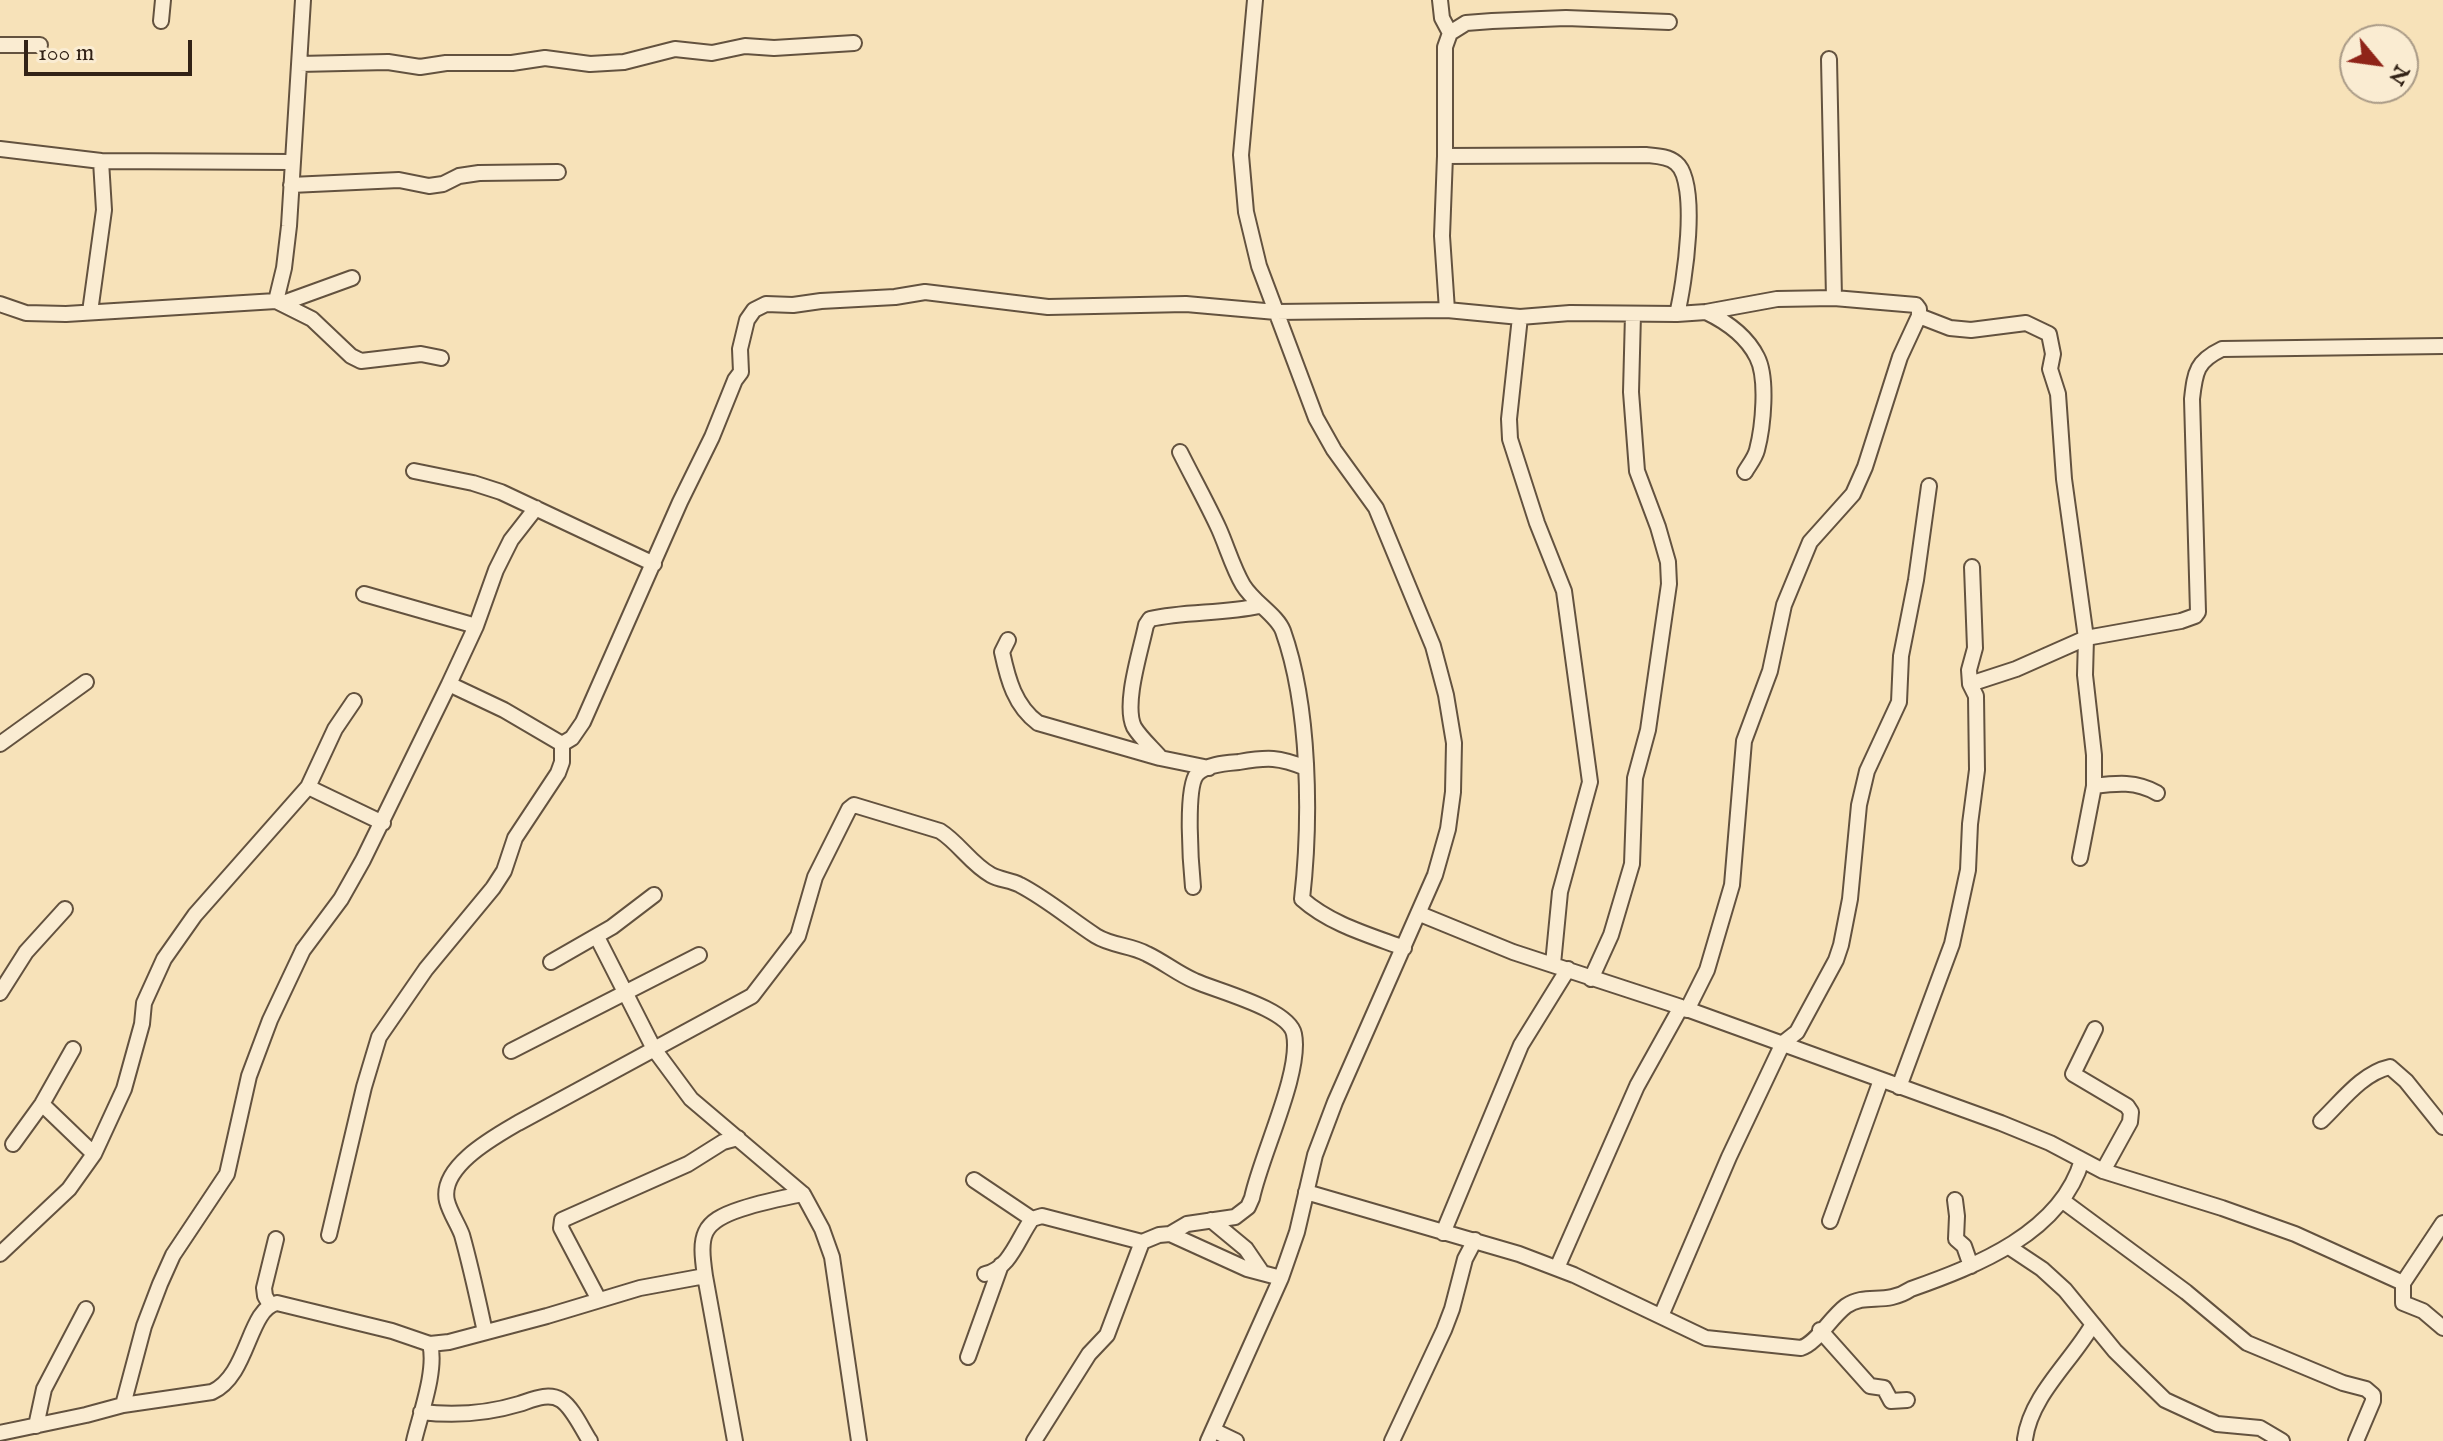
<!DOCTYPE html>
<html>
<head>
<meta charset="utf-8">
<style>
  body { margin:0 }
  #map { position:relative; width:2443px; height:1441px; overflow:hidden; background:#f7e2b9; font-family:"IM FELL English",serif }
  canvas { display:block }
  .north { position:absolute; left:2339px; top:24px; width:80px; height:80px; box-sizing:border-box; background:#faecd2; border:2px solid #aa9b87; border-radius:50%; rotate:119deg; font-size:22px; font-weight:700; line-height:32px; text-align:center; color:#322216 }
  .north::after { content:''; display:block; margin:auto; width:28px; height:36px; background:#8f2418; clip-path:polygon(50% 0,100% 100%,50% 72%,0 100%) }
  .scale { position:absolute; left:24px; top:40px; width:168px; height:36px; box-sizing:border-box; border:4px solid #322216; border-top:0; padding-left:10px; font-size:24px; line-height:28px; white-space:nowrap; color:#322216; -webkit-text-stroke:6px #faecd2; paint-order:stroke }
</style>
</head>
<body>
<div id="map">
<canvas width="2443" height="1441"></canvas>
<div class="north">N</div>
<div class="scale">100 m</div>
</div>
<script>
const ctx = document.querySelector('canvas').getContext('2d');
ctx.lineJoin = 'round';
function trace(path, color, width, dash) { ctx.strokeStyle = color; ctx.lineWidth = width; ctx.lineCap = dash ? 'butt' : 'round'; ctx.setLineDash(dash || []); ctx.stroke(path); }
const minor = new Path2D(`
  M1440,0l2,18 8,15
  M161,21l2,-21
  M0,45h40
  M1829,59l5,239
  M299,64l89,-2 32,5 26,-4h66l33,-5 45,6 34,-2 51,-13 37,4 33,-7 29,2 80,-5
  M0,149l101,12 3,49 -14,102
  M1445,156l201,-1c10,1 22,1 30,8 24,19 8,123 1,151
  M101,161l191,1
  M291,185l108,-5 30,6 14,-2 16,-8 20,-3 79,-1
  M276,301l8,-33 5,-42 14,-226
  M283,303l69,-25
  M0,304l26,9 40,1 210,-13 36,18 39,37 10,5 60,-7 20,4
  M1447,310l-5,-74 3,-80v-109l5,-14 16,-10 26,-2 74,-3 103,4
  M1706,312c21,10 40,23 51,45 11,21 6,70 0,93 -2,8 -8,15 -12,22
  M1919,316l31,12 21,2 55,-7 23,11 4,20 -3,15 8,25 6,85 22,159 -1,37 9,80v31l-14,72
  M1520,317l-11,102 1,20 27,84 27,68 26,191 -30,110 -7,72
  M1180,452c13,26 27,51 39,77 8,18 14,39 24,56 11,18 34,30 40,46 27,76 28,188 19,268 28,25 67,36 102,49
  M414,471l59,12 28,9 153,72
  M364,594l112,32
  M1008,640l-6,12c6,28 13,54 36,71l122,35 49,10
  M449,684l27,-58 20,-56 15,-30 25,-32
  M1970,684l46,-15 70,-31 95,-17 14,-5 3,-4 -6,-213c3,-28 5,-38 30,-50l221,-3
  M0,744l86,-62
  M1159,756c-8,-9 -19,-19 -25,-29 -11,-23 7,-77 12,-102l4,-6c36,-8 73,-5 109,-13
  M2094,786c23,-3 42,-5 63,7
  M308,787l75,36
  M1193,887c-2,-20 -8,-99 4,-113 9,-10 30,-11 42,-12 29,-5 40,-5 67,6
  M1420,914l93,38 168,55 320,116 49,20 53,28 119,37 73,26 108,49v20l20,8 20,17
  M597,937l57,112 37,50 112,95
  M551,962l61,-35 42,-32
  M1591,979l20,-44 21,-71 3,-86 13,-48 21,-146 -1,-22 -10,-35 -21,-56 -6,-79 2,-78
  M0,993l26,-41 39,-43
  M2095,1029l-22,45 54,32 4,6 -1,10 -27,49
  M511,1051l188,-96
  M1899,1087l53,-143 16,-74 2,-46 7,-54 -1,-74 -6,-12 -1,-14 6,-22 -3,-81
  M42,1104l52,50
  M2321,1121c20,-19 41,-48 69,-54l16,14 37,46
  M13,1144l29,-40 31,-55
  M974,1180l58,39
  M1306,1192l213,62 55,21 132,63 95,10c16,-5 29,-30 45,-42 21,-14 39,0 65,-17 65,-23 150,-56 171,-129
  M1955,1200l2,16 -1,23 8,7 7,20
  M2063,1201l123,91 61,51 96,40 23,6 7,6v6l-17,40
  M1211,1220l35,29 15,22
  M1830,1221l51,-141
  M1443,1233l78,-188 47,-76
  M1170,1234l77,35 34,9
  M329,1235l35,-148 15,-50 47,-68 67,-81 11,-17 11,-33 43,-65 4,-11v-18
  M2009,1247l33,22 23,21 50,61 50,49 52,24 43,4 22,13
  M0,1254l69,-65 25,-35 30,-65 18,-65 2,-21 20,-44 31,-44 113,-128 27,-58 19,-28
  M1557,1268l80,-182 44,-79
  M705,1276l30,165
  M2403,1283l40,-60
  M599,1300l-38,-72 1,-8 126,-56 35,-22 15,-4
  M270,1305l-5,-9 -1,-8 12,-49
  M1661,1316l68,-159 54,-114 14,-11 39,-72 5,-15 9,-46 9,-94 8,-34 32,-69 2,-46 15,-76 13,-94
  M1820,1330l50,56 14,2 7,13 16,-1
  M485,1332c-7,-32 -14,-65 -23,-97 -4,-11 -12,-22 -15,-34 -8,-34 47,-64 71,-78l234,-127 46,-60 17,-59 34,-68 5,-4 86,26c19,12 31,33 51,44 9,5 20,5 29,10 27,14 50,34 76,51 16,10 35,9 51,18 17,8 31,20 48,27 22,10 94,28 99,53 8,38 -33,121 -42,164l-4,9 -13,10 -48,7 -17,10 -11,1 -17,7 -100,-26 -10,3c-14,19 -22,50 -47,55
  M968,1357l33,-92
  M123,1405l21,-79 16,-42 13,-29 54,-81 22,-98 21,-56 33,-70 38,-51 22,-39 86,-176 55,26 58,34 10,-6 11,-16 97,-220 32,-65 23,-57 6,-8 -1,-23 7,-29 7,-10 12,-6 27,1 28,-4 74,-4 30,-5 123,15 138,-3 90,8 171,-2 73,7 50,-4 107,1 29,-2 71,-13 57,-1 82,7 3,4v7l-19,41 -35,110 -12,27 -43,48 -26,63 -14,66 -26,70 -12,144 -25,85 -20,40
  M421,1412c34,4 65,2 98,-8 13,-4 29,-12 42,-4 12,8 21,29 29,41
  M36,1426l8,-37 42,-80
  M1213,1430l23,11
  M0,1433l86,-18 37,-10 89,-13c37,-17 36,-83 65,-89l115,28 38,13 19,-2 98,-26 93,-28 65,-12c-6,-41 -4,-54 36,-67 21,-7 41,-11 62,-15l19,35 10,28 27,184
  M2025,1439c6,-44 47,-78 68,-115
  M414,1441c6,-26 23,-71 16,-97
  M1034,1441l55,-87 18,-19 35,-93
  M1208,1441l73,-163 16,-46 18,-77 20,-53 100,-227 13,-46 5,-37 1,-49 -8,-48 -13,-49 -57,-138 -42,-58 -18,-32 -57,-152 -13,-54 -5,-57 14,-155
  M1392,1441l52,-111 8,-21 13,-50 10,-19`);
trace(minor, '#63523f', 18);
trace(minor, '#faecd2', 14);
</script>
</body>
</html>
